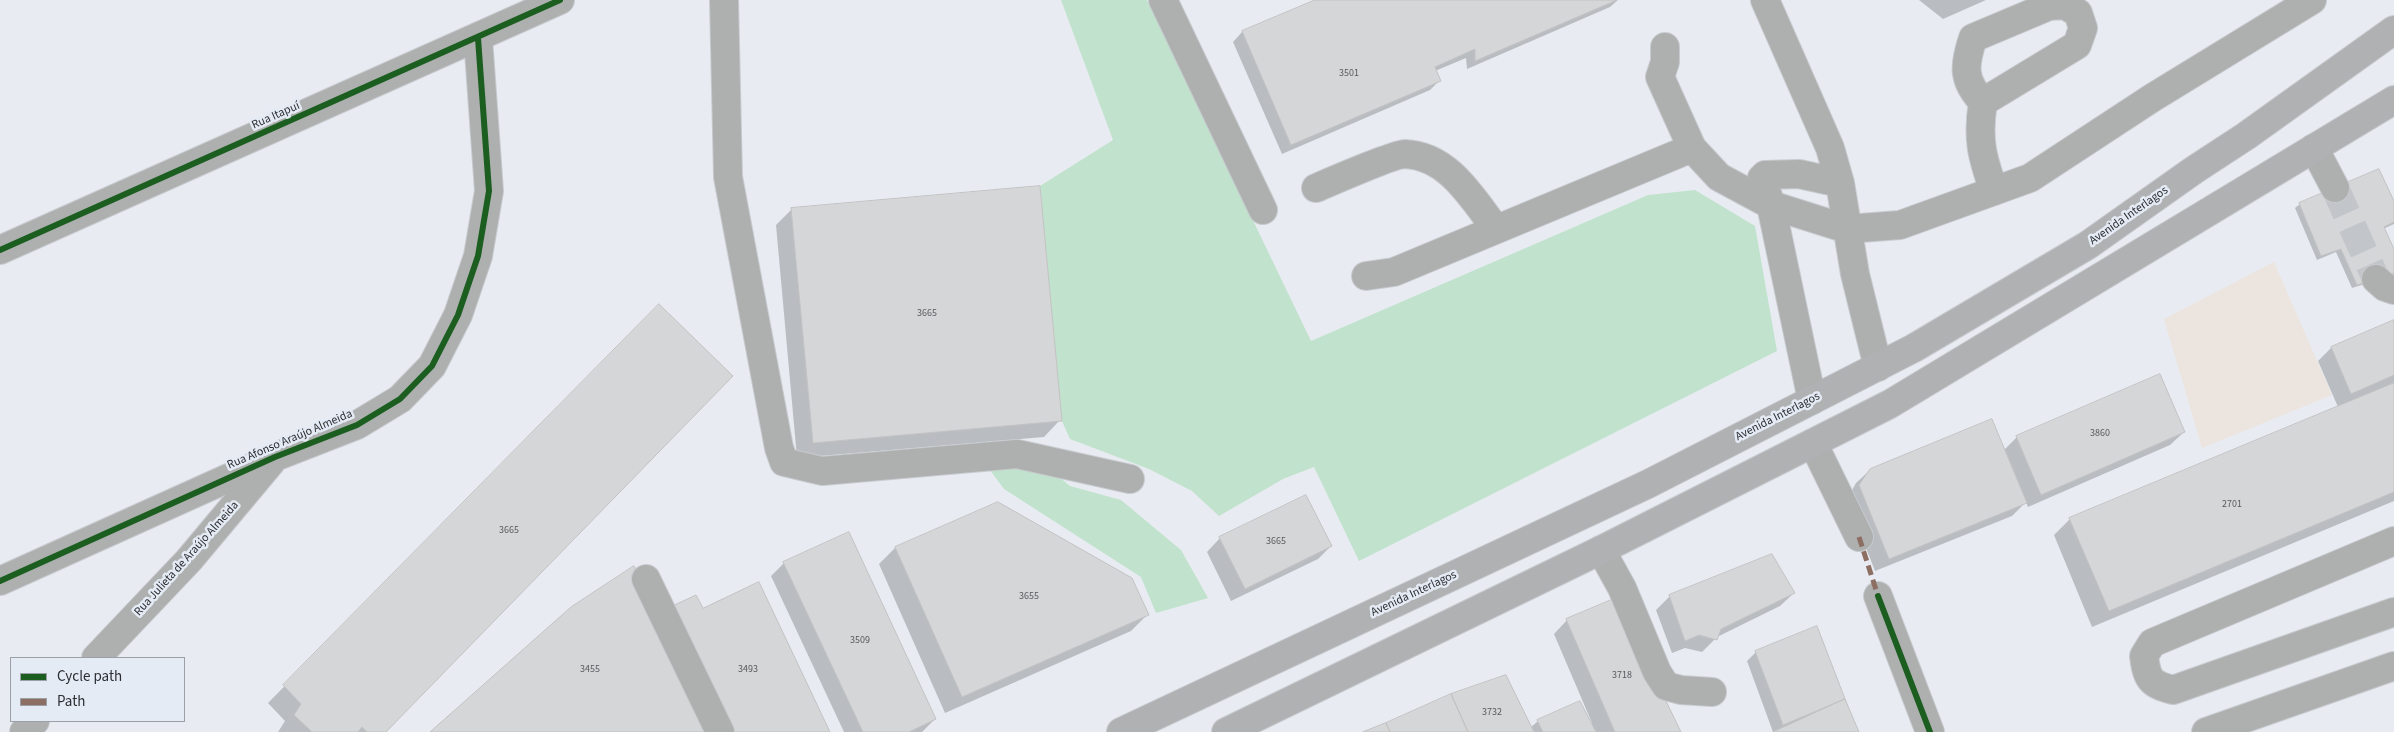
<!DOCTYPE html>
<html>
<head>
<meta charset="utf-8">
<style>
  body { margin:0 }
  #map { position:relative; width:2394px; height:732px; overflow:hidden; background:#e8ecf2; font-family:"Source Sans 3",sans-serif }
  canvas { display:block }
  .legend { position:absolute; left:10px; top:657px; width:175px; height:65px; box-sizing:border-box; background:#e5ebf5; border:1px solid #9b9fa6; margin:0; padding:6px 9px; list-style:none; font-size:15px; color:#2b2d30 }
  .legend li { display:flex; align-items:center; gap:10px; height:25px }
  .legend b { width:25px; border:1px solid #9b9fa6 }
</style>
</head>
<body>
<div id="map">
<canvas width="2394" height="732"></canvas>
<ul class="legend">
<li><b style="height:6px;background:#1b5e20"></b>Cycle path</li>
<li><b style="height:6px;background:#8d6e63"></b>Path</li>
</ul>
</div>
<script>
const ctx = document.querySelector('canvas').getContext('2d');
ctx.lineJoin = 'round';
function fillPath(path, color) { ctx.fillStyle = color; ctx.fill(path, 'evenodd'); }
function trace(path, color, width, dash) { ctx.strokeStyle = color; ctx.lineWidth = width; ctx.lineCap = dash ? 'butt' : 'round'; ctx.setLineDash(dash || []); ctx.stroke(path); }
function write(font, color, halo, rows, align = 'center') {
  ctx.font = font + ' "Source Sans 3",sans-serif'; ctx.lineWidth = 5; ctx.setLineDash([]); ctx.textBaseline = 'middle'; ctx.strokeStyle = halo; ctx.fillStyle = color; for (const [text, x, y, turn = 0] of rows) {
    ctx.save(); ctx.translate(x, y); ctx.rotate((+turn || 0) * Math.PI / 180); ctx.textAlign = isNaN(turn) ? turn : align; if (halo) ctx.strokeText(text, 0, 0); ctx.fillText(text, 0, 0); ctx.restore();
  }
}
const commercial = new Path2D(`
  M2274,262l58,133 -130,53 -38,-129z`);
const green = new Path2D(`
  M1061,0h86l164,341 337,-146 47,-5 60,36 22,125 -418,210 -45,-94 -31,12 -64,37 -27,-25 -43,-22 -79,-30 -8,-18 -22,-235 73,-46z
  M1018,443l52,43 51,14 60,50 27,48 -52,15 -15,-36 -137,-88 -26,-35z`);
const shadow = new Path2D(`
  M1318,0h300l-8,7 -143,62 -1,-11 -31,13 4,10 -9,9 -148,64 -49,-112 9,-10z
  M1919,0h67l-43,19z
  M2300,204h94v20l-11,5 11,23v23l-42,13 -16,-36 -19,8 -22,-52z
  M792,209l268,211 -16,17 -247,21 -21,-233z
  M659,306l-274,426h-107l7,-11 -17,-18z
  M2394,321v180l-302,126 -38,-92 16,-16 268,-112 -20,-46 13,-13z
  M2159,376l25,56 -14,13 -142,62 -2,-5 -14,14 -137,55 -28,-72 9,-16 14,-13 134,-20 13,-13z
  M998,503l149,112 -16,16 -186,82 -66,-149 16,-16z
  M1220,538l111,8 -13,13 -87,42 -24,-49z
  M784,563l151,156 -13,13h-78l-73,-156z
  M1794,593l-14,13 -63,31 -15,15 -17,-4 -13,5 -16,-43 14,-14z
  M1567,620l113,112h-314l164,-4 8,-7 54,2 -38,-89z
  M1817,627l41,105h-85l-26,-71 9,-9z`);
const building = new Path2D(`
  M1315,0h302l-142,61v-12l-40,18 6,14 -150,64 -49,-114z
  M2379,169l15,32v21l-10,5 10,22v24l-37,12 -16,-36 -20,7 -22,-53z
  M1040,186l22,235 -249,22 -22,-235z
  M659,304l74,72 -347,356h-19l-5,-5 -4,5h-46l-18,-17 7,-11 -18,-19z
  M2394,320v55l-43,19 -20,-47z
  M2160,374l25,58 -144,63 -25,-59z
  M2394,383v109l-285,119 -40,-93z
  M1992,419l35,84 -138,56 -30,-74 11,-16z
  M1306,495l26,51 -87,43 -26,-52z
  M998,502l134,76 17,37 -187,82 -67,-150z
  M849,532l87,187 -27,13h-46l-80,-170z
  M1772,554l23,39 -74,36 -4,11 -18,-5 -14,6 -16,-46z
  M634,566l74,166h-278l141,-125z
  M759,582l71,150h-105l-59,-123 30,-14 7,13z
  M1616,598l65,134h-66l-49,-113z
  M1817,626l28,73 -62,26 -28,-74z
  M1506,675l28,57h-66l-17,-38z
  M1451,694l17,38h-78l-4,-9z
  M1845,699l14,33h-86z
  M1580,701l16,31h-53l-6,-12z
  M1386,723l4,9h-27z`);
const minorTunnel = new Path2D(`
  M2335,188l41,91`);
const minor = new Path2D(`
  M724,0l4,177 51,271 5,14 38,9 195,-17 113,25
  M1163,0l100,210
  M1765,0l65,148 10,35 15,91 23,93
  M1665,47v15l-5,15 32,71 27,29 52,28 76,24 53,-4 130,-47 122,-80 160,-98
  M1983,102c-21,-22 -19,-37 -10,-64l76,-32 16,-1 13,8 5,15 -6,17 -94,57c-6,37 -1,55 11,89
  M2314,148l21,40
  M1316,188c14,-6 78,-34 89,-34 44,2 67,44 91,75
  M0,250l560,-250
  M1366,276l28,-4 298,-124
  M2376,279l9,8 9,3
  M1812,400l-41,-195 -9,-27 3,-3 34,-1 41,9
  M1813,443l46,94
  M2394,541l-242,102 -8,13c3,23 6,28 29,34l221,-78
  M1601,550l21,38 35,84 9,14 15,4 31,2
  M646,579l74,153
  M0,581l275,-124 82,-32 43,-26 32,-33 26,-51 20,-59 11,-65 -11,-153
  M1878,596l52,136
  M96,658l93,-98 82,-98
  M24,732l11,-11
  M2206,732l188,-66`);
const major = new Path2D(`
  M1121,732l527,-248 266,-136 174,-103 106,-75 52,-34 148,-106
  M1226,732l375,-182 289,-146 504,-304`);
const quiet = new Path2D(`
  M1859,537l19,59`);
const cycleway = new Path2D(`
  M0,250l560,-250
  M0,581l275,-124 82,-32 43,-26 32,-33 26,-51 20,-59 11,-65 -11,-153
  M1878,596l52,136`);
const numberNames = [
  ["3501",1349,74],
  ["3665",927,314],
  ["3860",2100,434],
  ["2701",2232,505],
  ["3665",509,531],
  ["3665",1276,542],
  ["3655",1029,597],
  ["3509",860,641],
  ["3455",590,670],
  ["3493",748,670],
  ["3718",1622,676],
  ["3732",1492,713]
];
const streetNames = [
  ["Rua Itapuí",276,116,-24],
  ["Avenida Interlagos",2129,216,-35],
  ["Avenida Interlagos",1778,417,-27],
  ["Rua Afonso Araújo Almeida",290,440,-23],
  ["Rua Julieta de Araújo Almeida",187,559,-48],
  ["Avenida Interlagos",1414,594,-25]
];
fillPath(commercial, '#ece4de');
fillPath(green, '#c1e2cc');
fillPath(shadow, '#0003');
fillPath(building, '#d5d6d7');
trace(building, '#c2c2c3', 1);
trace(minorTunnel, '#c2c6cb', 28, [28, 14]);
trace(minor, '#c7cace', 30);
trace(major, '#c7cace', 30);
trace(minor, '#adb0af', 28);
trace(major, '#b0b1b3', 28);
trace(quiet, '#8d6e63', 5, [10, 5]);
trace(cycleway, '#1b5e20', 6);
write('10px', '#57595c', null, numberNames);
write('12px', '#2b2d30', '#e5ebf5', streetNames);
</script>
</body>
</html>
